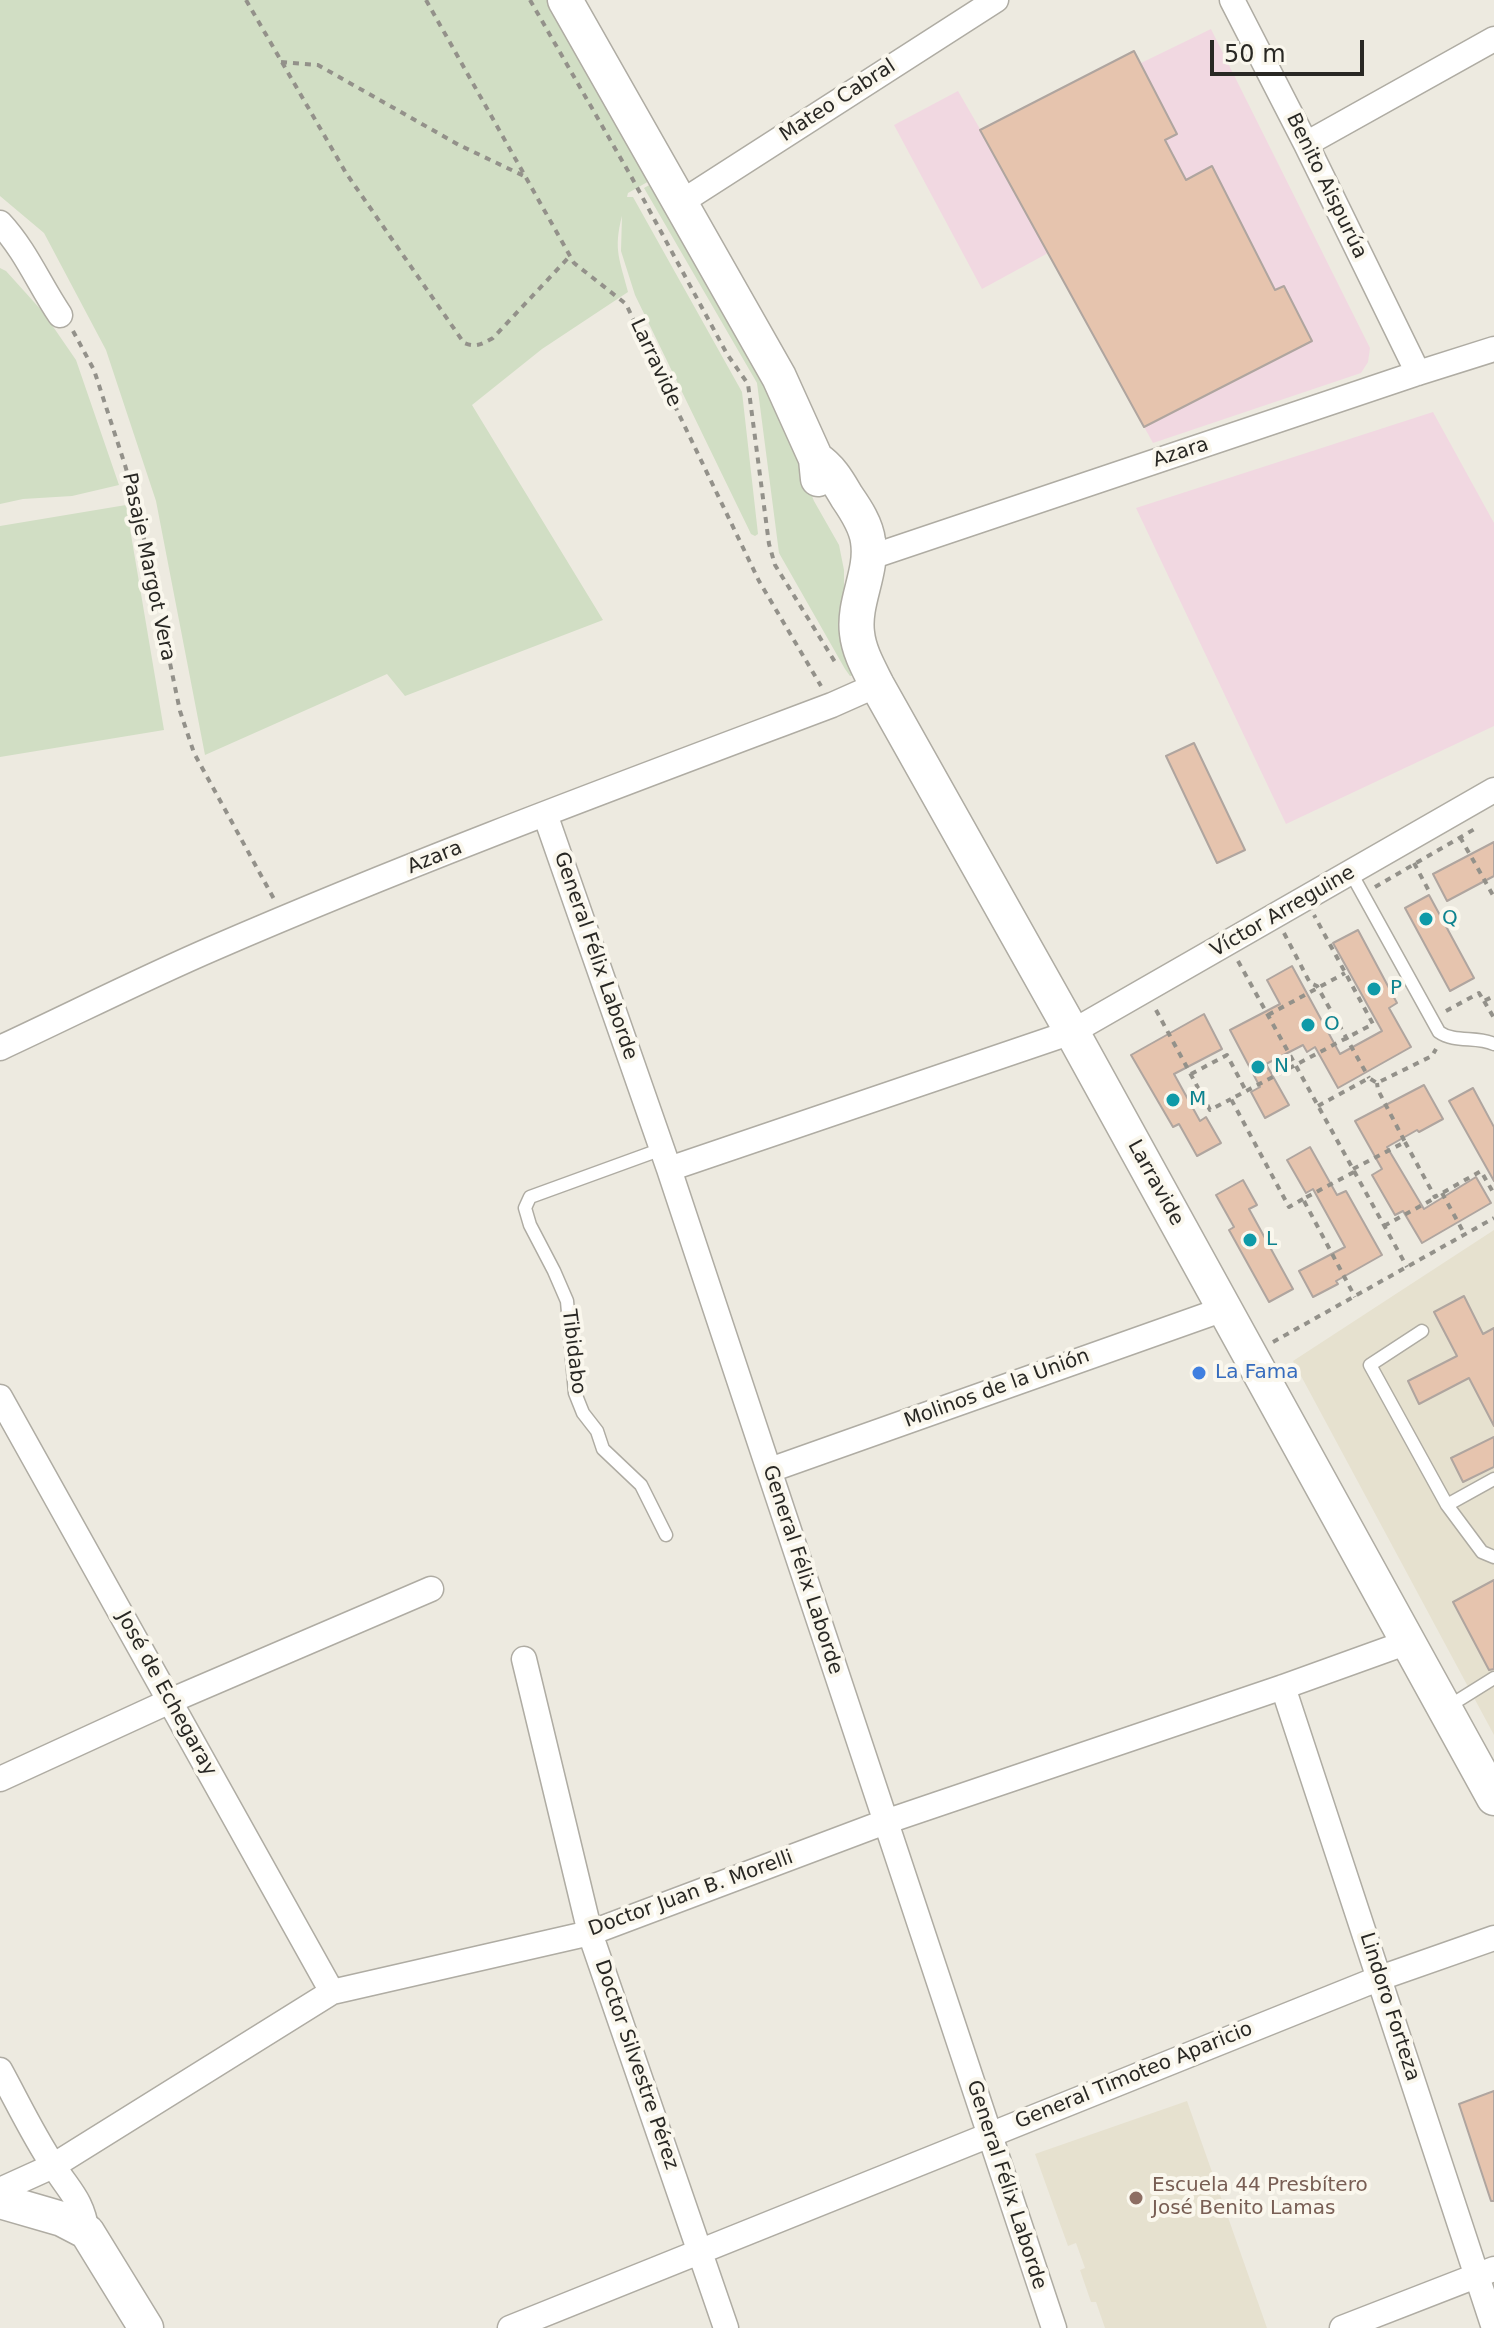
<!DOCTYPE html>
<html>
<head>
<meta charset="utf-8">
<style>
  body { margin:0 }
  #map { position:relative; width:1494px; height:2328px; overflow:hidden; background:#edeae0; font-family:"DejaVu Sans",sans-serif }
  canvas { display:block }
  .scale { position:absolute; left:1210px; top:40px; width:154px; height:36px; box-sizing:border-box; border:4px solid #292824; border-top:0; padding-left:10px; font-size:24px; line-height:28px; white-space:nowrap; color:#292824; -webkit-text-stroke:6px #faf7ed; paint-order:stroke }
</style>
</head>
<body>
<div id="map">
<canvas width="1494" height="2328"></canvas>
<div class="scale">50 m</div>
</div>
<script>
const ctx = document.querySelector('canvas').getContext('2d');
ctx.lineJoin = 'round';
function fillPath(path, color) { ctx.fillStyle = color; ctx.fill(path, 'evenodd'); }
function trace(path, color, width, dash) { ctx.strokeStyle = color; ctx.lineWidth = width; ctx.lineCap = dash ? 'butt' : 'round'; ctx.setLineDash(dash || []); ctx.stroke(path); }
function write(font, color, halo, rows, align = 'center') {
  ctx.font = font + ' "DejaVu Sans",sans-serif'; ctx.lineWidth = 8; ctx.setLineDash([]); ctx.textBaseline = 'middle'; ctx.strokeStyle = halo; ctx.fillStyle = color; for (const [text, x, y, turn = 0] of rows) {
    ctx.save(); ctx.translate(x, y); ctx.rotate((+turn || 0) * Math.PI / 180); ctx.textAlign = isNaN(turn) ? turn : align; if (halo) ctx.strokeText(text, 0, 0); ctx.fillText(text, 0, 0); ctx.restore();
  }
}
const industrial = new Path2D(`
  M1211,29l159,319 -2,14 -7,11 -208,70 -105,-190 -66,36 -88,-164 64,-34 22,38 154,-78 7,12z
  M1433,412l61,111v203l-208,98 -150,-316z`);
const built = new Path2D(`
  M1494,1230v505l-201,-374z
  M1187,2101l80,227h-162l-9,-26h-5l-11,-32 5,-2 -9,-25 -8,3 -33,-92z`);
const green = new Path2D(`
  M0,0h550l101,180 -23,13 -1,4h6l109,195 16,142 -3,2 -4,-2 -116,-239 -14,-44 1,-35c-9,34 -2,44 6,76l-86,57 -70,56 131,215 -198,76 -18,-22 -182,81 -49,-254 -50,-151 -62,-117 -44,-37z
  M653,183l98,166 63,152 25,44 5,25v39l10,66 -4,1 -5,-7 -66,-116 -22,-170 -113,-195z
  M0,268l6,3 37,41 33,48 43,125 -47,11 -49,3 -23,5z
  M126,505l38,225 -164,27v-231z`);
const building = new Path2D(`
  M1134,51l43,83 -12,6 21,40 26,-14 63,124 9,-4 28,55 -168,86 -164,-297z
  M1194,743l51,107 -28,13 -51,-107z
  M1494,842v34l-47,25 -14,-27z
  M1429,895l45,83 -24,13 -45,-83z
  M1358,930l39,73 -8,5 22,39 -73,41 -23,-41 -8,5 -4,-7 -37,19 23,41 -24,13 -14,-26 9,-5 -30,-57 50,-26 -13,-24 25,-14 48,88 42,-23 -49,-88z
  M1204,1014l18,35 -48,25 26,47 6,-4 15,26 -24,13 -18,-32 -6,3 -42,-72z
  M1424,1085l19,34 -24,13 -2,-2 -30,17 37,62 52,-32 15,26 -69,40 -19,-32 -8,4 -23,-40 10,-6 -27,-48z
  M1473,1088l21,39v54l-45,-80z
  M1310,1147l27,48 9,-4 36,64 -46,26 2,3 -25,13 -14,-26 46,-24 -32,-58 -7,4 -19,-33z
  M1243,1180l14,25 -8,4 44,80 -24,13 -40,-72 5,-3 -18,-32z
  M1464,1296l19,38 11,-6v98l-25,-48 -50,26 -11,-23 49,-25 -23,-44z
  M1494,1437v30l-31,15 -12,-24z
  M1494,1580v89l-5,1 -36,-68z
  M1494,2091v110h-3l-32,-97z`);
const path = new Path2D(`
  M246,0l100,173 118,170c12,5 18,1 29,-5l76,-81
  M426,0l148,263 52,41 133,277 62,105
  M530,0l102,178 95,176 21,30 21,160 6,21 60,97
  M281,62l37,3 141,80 65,31
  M73,331l21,39 31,95 14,50 41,196 14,42 80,146
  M1460,837l34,60
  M1414,863l16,30
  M1375,887l103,-60
  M1284,933l26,50 7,3 52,92
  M1238,961l169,306
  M1484,1001l10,17
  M1156,1010l54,100 21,-11
  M1446,1011l33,-18 5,8 10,-5
  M1268,1015l77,-42
  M1191,1074l36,-19 19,36
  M1318,1106l51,-28 8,5 55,-27 4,-7
  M1405,1142l30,55 46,-26 13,23
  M1353,1169l52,-27 -27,-52 -1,-7
  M1354,1172l-51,27 52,98
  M1442,1193l23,42
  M1303,1199l-14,8 -58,-108 142,-75 -59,-109
  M1384,1226l51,-28
  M1273,1342l221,-124`);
const lane = new Path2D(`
  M1351,873l88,159c15,11 38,4 55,12
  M662,1149l-132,48 -5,11 5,17 24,46 13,30 8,92 8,20 14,18 6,18 38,36 25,50
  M1422,1331l-52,34 77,140 35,47 12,5
  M1447,1505l47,-26
  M1446,1708l48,-30`);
const street = new Path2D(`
  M1232,0l74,144 112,229
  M1306,144l188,-105
  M680,203l316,-203
  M0,223c26,28 39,61 60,92
  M868,558l550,-185 76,-24
  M545,814l124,355 385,1159
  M0,1048c71,-33 142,-69 214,-100 203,-88 411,-165 618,-243l45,-20
  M669,1169l403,-137 422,-242
  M0,1397l332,595
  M770,1470l454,-161
  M524,1659l66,274 136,395
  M1283,1687l211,641
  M0,1779l170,-78 261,-112
  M0,2070c17,31 33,65 53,95 16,26 29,34 34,67
  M0,2190l53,-24 279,-174 258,-59 295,-111 398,-135 125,-45
  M510,2328l870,-350 114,-40
  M1342,2328l152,-59`);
const secondary = new Path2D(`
  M565,0l214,377 37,82 2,20
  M816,459c15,10 22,23 31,38 9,13 19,28 21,44 5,31 -15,61 -11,92 2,19 12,36 20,52l195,347 422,766
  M0,2201l62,18 25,13 59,96`);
const markers = [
  [1426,919,8,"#0f9aa8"],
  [1374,989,8,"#0f9aa8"],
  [1308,1025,8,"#0f9aa8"],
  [1258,1067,8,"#0f9aa8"],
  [1173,1100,8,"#0f9aa8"],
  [1250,1240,8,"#0f9aa8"],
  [1199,1373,8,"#3f7fe0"],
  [1136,2198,8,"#8d6e63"]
];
const streetNames = [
  ["Mateo Cabral",838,101,-33],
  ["Benito Aispurúa",1326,186,64],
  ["Larravide",655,363,65],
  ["Azara",1181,453,-18],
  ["Pasaje Margot Vera",148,567,78],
  ["Azara",435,858,-22],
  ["Víctor Arreguine",1283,912,-30],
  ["General Félix Laborde",595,956,71],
  ["Larravide",1155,1183,61],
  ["Tibidabo",573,1352,83],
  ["Molinos de la Unión",997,1389,-20],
  ["General Félix Laborde",802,1570,72],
  ["José de Echegaray",166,1694,61],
  ["Doctor Juan B. Morelli",691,1894,-20],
  ["Lindoro Forteza",1389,2007,72],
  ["Doctor Silvestre Pérez",636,2065,71],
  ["General Timoteo Aparicio",1134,2076,-22],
  ["General Félix Laborde",1006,2185,72]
];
const cultureNames = [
  ["Q",1442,919],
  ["P",1390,989],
  ["O",1324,1025],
  ["N",1274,1067],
  ["M",1189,1100],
  ["L",1266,1240]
];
const shopNames = [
  ["La Fama",1215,1373]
];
const educationNames = [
  ["Escuela 44 Presbítero",1152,2186],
  ["José Benito Lamas",1152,2209]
];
fillPath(industrial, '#f1d8e1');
fillPath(built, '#e6e1cf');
fillPath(green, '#d1dec4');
fillPath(building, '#e6c4ae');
trace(building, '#afa59f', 2);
trace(lane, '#afaca3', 15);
trace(street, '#afaca3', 27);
trace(secondary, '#afaca3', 37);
trace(path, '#93918a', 4, [6, 6]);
trace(lane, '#fff', 12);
trace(street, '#fff', 24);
trace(secondary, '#fff', 34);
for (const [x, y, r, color] of markers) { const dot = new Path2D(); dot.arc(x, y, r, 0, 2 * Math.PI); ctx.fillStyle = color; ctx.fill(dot); trace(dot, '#faf7ed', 3); }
write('20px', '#292824', '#faf7ed', streetNames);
write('20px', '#0d838f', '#faf7ed', cultureNames, 'left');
write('20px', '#366cbe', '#faf7ed', shopNames, 'left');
write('20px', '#785e54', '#faf7ed', educationNames, 'left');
</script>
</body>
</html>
